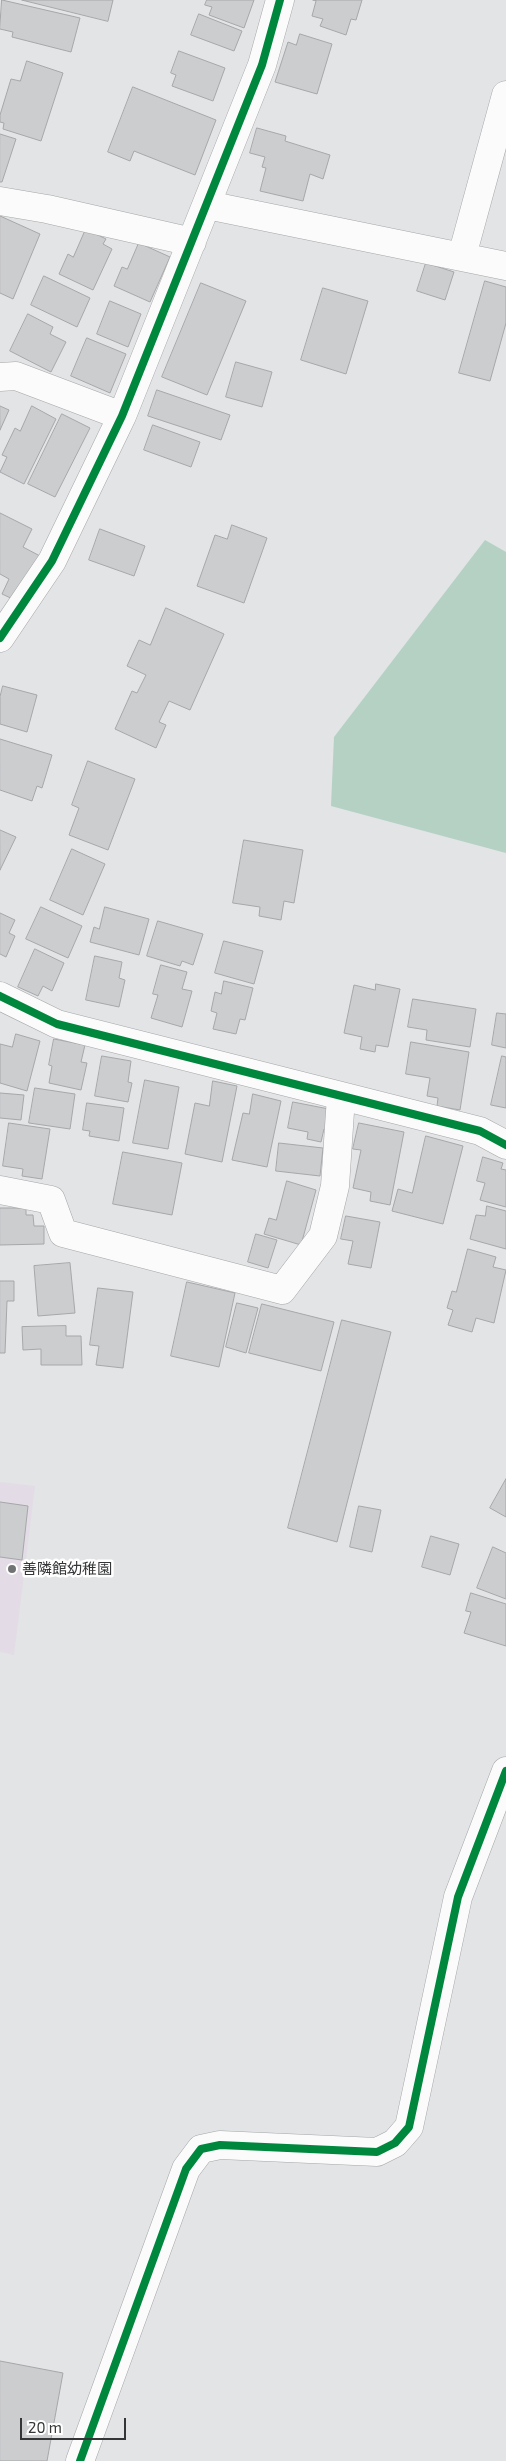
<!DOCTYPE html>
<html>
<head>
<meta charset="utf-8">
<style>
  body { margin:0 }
  #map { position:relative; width:506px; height:2461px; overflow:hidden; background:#e2e4e6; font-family:"Exo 2",sans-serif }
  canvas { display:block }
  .scale { position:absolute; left:20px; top:2418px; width:106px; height:22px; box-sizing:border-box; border:2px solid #333536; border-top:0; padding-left:6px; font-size:15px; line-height:18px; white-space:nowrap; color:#333536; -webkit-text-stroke:4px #fff; paint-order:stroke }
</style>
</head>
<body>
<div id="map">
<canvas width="506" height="2461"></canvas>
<div class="scale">20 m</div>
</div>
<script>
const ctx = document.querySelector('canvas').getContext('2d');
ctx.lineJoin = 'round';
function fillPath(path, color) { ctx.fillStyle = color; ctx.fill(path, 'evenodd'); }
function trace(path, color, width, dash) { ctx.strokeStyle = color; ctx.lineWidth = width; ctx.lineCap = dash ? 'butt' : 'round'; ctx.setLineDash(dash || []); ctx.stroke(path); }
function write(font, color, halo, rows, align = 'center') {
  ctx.font = font + ' "Exo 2","Noto Sans JP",sans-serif'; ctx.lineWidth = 5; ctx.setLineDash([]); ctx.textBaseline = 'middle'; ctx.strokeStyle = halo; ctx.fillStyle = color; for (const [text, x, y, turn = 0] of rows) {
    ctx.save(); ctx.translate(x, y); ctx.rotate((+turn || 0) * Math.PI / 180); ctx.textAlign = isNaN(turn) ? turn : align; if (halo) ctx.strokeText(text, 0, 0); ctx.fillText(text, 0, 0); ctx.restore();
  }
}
const education = new Path2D(`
  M0,1482l35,4 -21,169 -14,-3z`);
const green = new Path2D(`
  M485,540l21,12v301l-175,-47 3,-69z`);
const building = new Path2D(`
  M2,0l78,18 -9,34 -59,-15 1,-5 -13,-3z
  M22,0h91l-5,21z
  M207,0h47l-10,28 -35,-13 3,-8 -7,-2z
  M313,0h49l-6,20 -5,-1 -5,16 -26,-9 3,-7 -11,-3 4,-15z
  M199,14l43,17 -8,20 -43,-16z
  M300,34l32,10 -15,50 -42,-12 13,-40 8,3z
  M179,51l46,17 -12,33 -41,-15 4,-11 -5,-2z
  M27,61l36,12 -22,68 -38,-12 1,-6 -4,-1v-7l11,-36 9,2z
  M133,87l83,33 -21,55 -61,-24 -4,10 -22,-9z
  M257,128l29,8 -1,5 45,14 -7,24 -13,-5 -7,27 -43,-10 6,-23 -4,-1 3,-10 -15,-4z
  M0,134l16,5 -14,43h-2z
  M0,216l40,18 -27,65 -13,-6z
  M86,229l20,10 -3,5 9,5 -19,41 -34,-16 9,-20 5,3z
  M139,243l31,14 -20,45 -36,-16 8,-19 5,2z
  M426,263l28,9 -9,28 -28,-9z
  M44,276l46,22 -13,29 -46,-22z
  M485,281l21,6v36l-16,58 -31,-8z
  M201,283l45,18 -39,94 -45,-18z
  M323,288l45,13 -22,73 -45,-14z
  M110,301l31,13 -13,33 -31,-13z
  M28,314l25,13 -3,7 16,8 -15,30 -41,-21z
  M87,338l39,16 -16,39 -39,-17z
  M236,362l36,10 -10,35 -36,-10z
  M157,390l73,25 -9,25 -73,-24z
  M0,406l9,4 -9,20z
  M32,406l24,13 -32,65 -24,-12 7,-15 -5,-2 13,-27 5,3z
  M62,414l28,14 -35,69 -27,-13z
  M153,425l47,17 -9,25 -47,-17z
  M0,513l32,16 -9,18 17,9 -23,45 -15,-7 7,-15 -9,-5z
  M232,525l35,13 -23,65 -47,-17 18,-51 12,4z
  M100,529l45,17 -11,30 -45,-16z
  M166,608l58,26 -34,76 -21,-9 -10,21 7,3 -10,23 -41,-19 17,-38 5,2 9,-18 -19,-9 12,-26 11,5z
  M3,686l34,9 -10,37 -27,-8v-27z
  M0,739l52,16 -10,33 -5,-2 -5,15 -32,-11z
  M88,761l47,18 -27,71 -39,-15 10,-27 -7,-3z
  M0,830l16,7 -16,33z
  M244,840l59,10 -9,53 -10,-2 -3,19 -22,-4 1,-9 -27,-4z
  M72,849l33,15 -22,51 -33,-15z
  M41,907l41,19 -14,32 -42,-19z
  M105,907l44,12 -10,36 -49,-13 4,-15 5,2z
  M0,913l15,7 -6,13 6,3 -9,21 -6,-3z
  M158,921l45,13 -10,31 -11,-4 -2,5 -33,-10z
  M224,941l39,10 -9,33 -39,-11z
  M35,949l29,14 -12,28 -9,-5 -5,10 -20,-9z
  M95,956l27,6 -3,16 6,2 -6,27 -33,-7z
  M161,965l26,7 -5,17 10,2 -10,36 -31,-9 7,-23 -5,-1z
  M224,981l29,7 -8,32 -5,-1 -4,15 -23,-5 4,-16 -6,-2 4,-19 6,2z
  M376,984l24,5 -12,58 -12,-2 -1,7 -15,-3 2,-12 -18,-4 10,-48 21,5z
  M413,999l63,10 -6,38 -44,-7 1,-10 -19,-3z
  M497,1013l9,1v34l-14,-3z
  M16,1034l24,7 -13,50 -27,-8v-39l12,3z
  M54,1039l31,6 -4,17 6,1 -6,27 -32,-7 3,-17 -3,-1z
  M411,1042l58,10 -9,58 -23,-4 1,-8 -11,-2 3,-18 -24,-4z
  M102,1056l29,5 -3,21 4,1 -4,19 -33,-6z
  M502,1056l4,1v51l-15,-3z
  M145,1080l34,7 -11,62 -35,-6z
  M213,1081l24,5 -15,76 -37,-8 10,-51 14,3z
  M35,1088l40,6 -5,35 -41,-6z
  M0,1093l24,2 -3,25 -21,-2z
  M253,1094l28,7 -14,66 -35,-7 11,-47 6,1z
  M293,1102l41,8 -4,21 -6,-2 -3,13 -14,-3 1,-7 -20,-4z
  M87,1103l37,5 -5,33 -30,-5 1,-5 -7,-1z
  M9,1123l41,6 -8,50 -20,-3 1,-7 -20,-3z
  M359,1123l45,9 -14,73 -20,-4 1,-9 -18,-4 8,-38 -8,-1z
  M426,1136l37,10 -20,78 -51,-13 6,-22 14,4z
  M279,1143l44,5 -3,28 -44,-5z
  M123,1152l59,11 -10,52 -59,-11z
  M483,1157l20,6 -2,6 5,1v37l-26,-7 5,-17 -8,-2z
  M287,1181l29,9 -15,55 -37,-11 5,-16 7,2z
  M487,1206l19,5v38l-36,-10 6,-24 9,1z
  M0,1208h26v7h7l1,11h10v18l-44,1z
  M346,1216l34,6 -9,46 -23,-4 5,-23 -12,-2z
  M256,1234l21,6 -9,28 -20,-6z
  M468,1249l28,8 -3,10 13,3 -12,53 -18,-5 -4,14 -24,-7 5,-15 -6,-2 5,-17 4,1z
  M70,1263l5,50 -37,3 -4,-50z
  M0,1281h14v20h-7l-2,52h-5z
  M187,1282l48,11 -16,74 -48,-11z
  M98,1288l35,4 -10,76 -27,-3 3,-19 -9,-1z
  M237,1303l21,5 -12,45 -20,-6z
  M262,1304l72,18 -13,49 -72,-18z
  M342,1320l49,12 -54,210 -49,-14z
  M66,1326v10h15l1,29h-41v-16l-18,1 -1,-23z
  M506,1479v38l-16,-9z
  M0,1502l28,4 -6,54 -22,-3z
  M359,1506l22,4 -9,42 -22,-5z
  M431,1536l28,8 -9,31 -28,-8z
  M493,1547l13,6v46l-29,-11z
  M471,1593l35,11v42l-42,-13 7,-21 -5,-1z
  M0,2361l63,12 -16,88h-47z`);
const minor = new Path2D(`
  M0,201l47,8 145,33
  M207,205l299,61
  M462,256l44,-161
  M0,377l16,-1 106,40
  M0,638l52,-77 70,-145 140,-351 18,-65
  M0,996l57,28 423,107 26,14
  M0,1190l51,10 12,33 219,57 41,-54 12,-50 6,-89
  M80,2461l106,-292 15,-20 19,-4 157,7 18,-9 14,-16 49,-230 48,-126`);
const cycleway = new Path2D(`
  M0,638l52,-77 70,-145 140,-351 18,-65
  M0,996l57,28 423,107 26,14
  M80,2461l106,-292 15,-20 19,-4 157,7 18,-9 14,-16 49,-230 48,-126`);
const markers = [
  [12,1569,5,"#707274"]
];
const poiNames = [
  ["善隣館幼稚園",22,1569]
];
fillPath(education, '#e3dbe5');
fillPath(green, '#b4d1c4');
fillPath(building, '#cccdcf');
trace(building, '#a6a7a9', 1);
trace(minor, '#a5a6a8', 29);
trace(minor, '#fbfbfb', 28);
trace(cycleway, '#00873e', 8);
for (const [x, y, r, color] of markers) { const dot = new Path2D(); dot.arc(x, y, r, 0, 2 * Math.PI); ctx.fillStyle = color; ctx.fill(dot); trace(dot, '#fff', 2); }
write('15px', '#333536', '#fff', poiNames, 'left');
</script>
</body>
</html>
